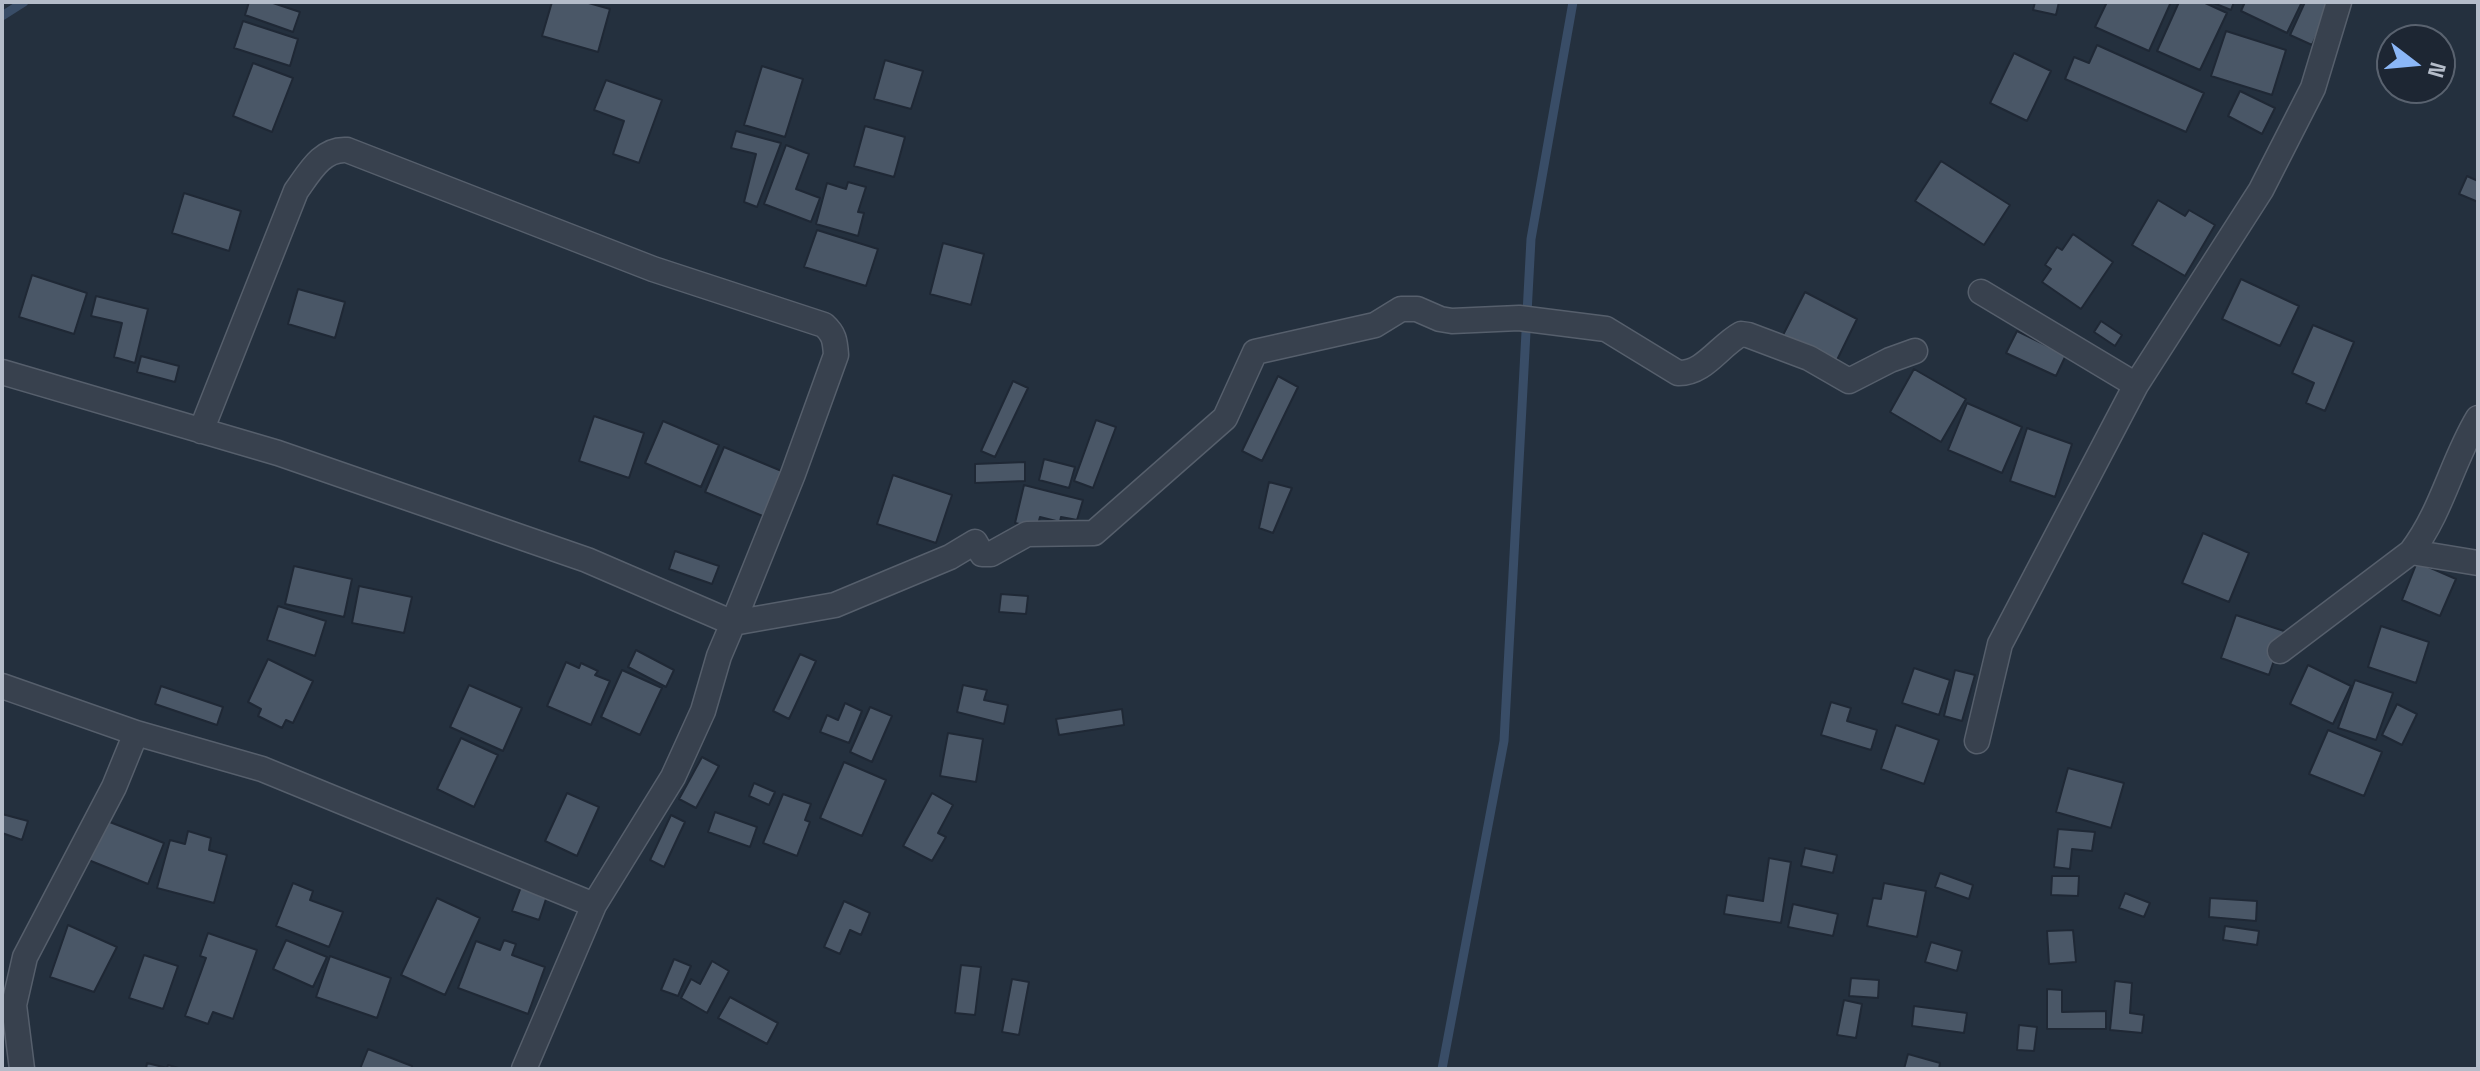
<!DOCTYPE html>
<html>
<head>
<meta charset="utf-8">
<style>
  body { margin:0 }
  #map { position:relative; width:2480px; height:1071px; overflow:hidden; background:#24303e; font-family:"Space Grotesk",sans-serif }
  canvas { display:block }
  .frame { position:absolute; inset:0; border:4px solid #b4bcc9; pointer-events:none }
  .north { position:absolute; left:2376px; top:24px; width:80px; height:80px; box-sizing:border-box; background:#1d2633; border:2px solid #59626f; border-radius:50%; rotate:106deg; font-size:22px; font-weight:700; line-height:32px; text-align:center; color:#b4bcc9 }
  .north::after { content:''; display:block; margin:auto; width:28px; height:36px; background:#8bb7f7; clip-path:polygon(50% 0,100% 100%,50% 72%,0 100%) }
</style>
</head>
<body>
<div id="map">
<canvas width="2480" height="1071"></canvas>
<div class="frame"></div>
<div class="north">N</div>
</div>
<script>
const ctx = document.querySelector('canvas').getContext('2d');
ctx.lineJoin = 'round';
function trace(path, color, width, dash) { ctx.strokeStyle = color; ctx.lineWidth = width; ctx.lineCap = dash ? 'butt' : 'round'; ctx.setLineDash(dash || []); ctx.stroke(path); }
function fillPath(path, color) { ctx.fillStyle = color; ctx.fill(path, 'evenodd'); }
const stream = new Path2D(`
  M2,16l22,-14
  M1442,1069l62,-328 27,-502 42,-237`);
const building = new Path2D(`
  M249,2h21l30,10 -7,20 -48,-17z
  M552,2h33l25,7 -12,43 -56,-16z
  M2035,2h24l-3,13 -23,-5z
  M2107,2h64l-22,49 -54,-24z
  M2179,2h24l24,11 -27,57 -43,-19z
  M2211,2h23l-3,8z
  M2245,2h57l-15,31 -46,-22z
  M2305,2h27l-20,43 -22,-10z
  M243,21l55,18 -8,27 -56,-18z
  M2226,31l60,19 -14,45 -61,-19z
  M2097,45l107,48 -18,39 -121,-53 9,-22 15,6z
  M2014,53l37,18 -24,50 -37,-18z
  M885,60l38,11 -12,38 -37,-10z
  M253,63l40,15 -21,54 -39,-16z
  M762,66l41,13 -18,58 -41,-12z
  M606,80l56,20 -23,63 -26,-9 11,-33 -30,-11z
  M2240,91l35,17 -13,26 -34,-18z
  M865,126l40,11 -11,40 -40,-11z
  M736,131l45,12 -24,64 -13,-5 12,-48 -25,-6z
  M786,145l23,9 -13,35 24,9 -9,24 -47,-18z
  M1941,161l69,44 -26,40 -69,-44z
  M2467,176l11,5v21l-19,-8z
  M848,182l18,5 -8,25 6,1 -6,23 -42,-12 11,-41 19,6z
  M184,193l57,18 -12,40 -57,-18z
  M2158,200l27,16 4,-6 26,15 -30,51 -53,-31z
  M817,230l61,19 -12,37 -62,-19z
  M2073,234l40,28 -32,47 -39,-27 9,-13 -6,-4 12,-18 5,3z
  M943,243l41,11 -13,51 -41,-11z
  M32,275l55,18 -13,41 -55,-17z
  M2241,279l58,27 -19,40 -58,-27z
  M298,289l47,13 -10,36 -47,-14z
  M1805,292l52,27 -21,43 -53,-27z
  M96,296l52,13 -13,54 -21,-6 8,-34 -31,-7z
  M2101,321l21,14 -7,11 -21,-14z
  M2313,325l41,17 -29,69 -19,-8 8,-20 -22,-10z
  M2017,331l49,24 -10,21 -50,-23z
  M141,356l38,10 -4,16 -38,-10z
  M1914,369l52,30 -25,43 -51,-30z
  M1278,376l20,11 -36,74 -20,-10z
  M1013,381l15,7 -33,69 -14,-6z
  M1967,403l55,24 -20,46 -54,-23z
  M594,416l50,17 -15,45 -50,-17z
  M1096,420l20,7 -23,61 -19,-7z
  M663,421l56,24 -18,42 -56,-24z
  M2027,428l45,16 -17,53 -45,-16z
  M724,447l60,25 -19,45 -60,-25z
  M1044,459l31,8 -6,21 -30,-8z
  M1025,462v19l-50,2v-19z
  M893,475l59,20 -16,48 -59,-19z
  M1269,482l23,6 -19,45 -14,-5z
  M1024,485l59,15 -6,20 -16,-3 -1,5 -20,-5 -3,11 -22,-5z
  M2203,533l46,20 -20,49 -47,-19z
  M675,551l44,15 -7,18 -43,-15z
  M2417,562l39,17 -16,37 -38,-16z
  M294,566l58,13 -8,38 -59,-13z
  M359,586l53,11 -8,36 -52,-10z
  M1001,594l27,2 -2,18 -27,-2z
  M278,606l48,15 -11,35 -48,-16z
  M2236,615l48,16 -15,44 -48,-17z
  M2381,626l48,16 -13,41 -48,-16z
  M636,650l38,20 -8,17 -38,-20z
  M800,654l16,7 -27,58 -16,-8z
  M268,659l45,22 -20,42 -7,-3 -4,8 -24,-12 3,-7 -13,-7z
  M566,662l13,6 2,-5 17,8 -3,4 15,6 -19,44 -44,-19z
  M2308,665l43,21 -18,38 -43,-20z
  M1914,668l36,12 -11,35 -37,-12z
  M622,670l40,18 -22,47 -39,-18z
  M1955,670l20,5 -13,46 -18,-5z
  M2355,680l38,13 -17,47 -38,-12z
  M469,685l53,23 -19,43 -53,-24z
  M963,685l24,5 -3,10 24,5 -4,19 -47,-12z
  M161,686l62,21 -6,18 -62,-21z
  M1831,702l20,6 -4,13 30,9 -6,20 -50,-15z
  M845,703l17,8 -13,32 -29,-11 7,-17 11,5z
  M2397,704l20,10 -15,31 -20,-10z
  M870,707l22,9 -20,46 -22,-10z
  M1122,709l2,16 -65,10 -3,-16z
  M1896,725l43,15 -15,44 -43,-15z
  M2328,730l54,22 -18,44 -55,-22z
  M948,733l35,6 -7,43 -36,-6z
  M461,738l37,17 -24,52 -37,-18z
  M702,757l17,9 -23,42 -17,-9z
  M844,762l42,18 -24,56 -42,-18z
  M2068,768l56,15 -13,45 -55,-16z
  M754,783l21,9 -6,13 -20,-9z
  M567,793l32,14 -22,49 -32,-15z
  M932,793l21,12 -15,28 8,4 -14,24 -29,-15z
  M783,794l28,10 -6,16 5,2 -13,34 -34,-13z
  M715,812l42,15 -7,20 -42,-15z
  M2,814l26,7 -6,19 -20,-7z
  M671,815l14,7 -21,45 -14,-7z
  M102,819l62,24 -16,41 -62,-25z
  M2058,829l37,3 -3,19 -20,-2 -2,20 -16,-2z
  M188,831l23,7 -2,12 18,5 -13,48 -57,-15 13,-48 15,4z
  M1805,848l32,7 -4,18 -32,-7z
  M1769,858l22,4 -10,61 -57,-9 3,-19 36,6z
  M1940,873l33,12 -4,14 -34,-12z
  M2052,876h27l-1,20 -27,-1z
  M293,883l20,8 -3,9 33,12 -14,35 -53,-21z
  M1884,883l42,8 -9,46 -50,-11 6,-28 8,1z
  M521,887l26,9 -8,24 -27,-9z
  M2125,893l25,10 -6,14 -25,-9z
  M437,898l43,20 -35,77 -44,-20z
  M2210,898l47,3 -1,20 -47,-4z
  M844,901l26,12 -9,22 -11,-5 -10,24 -16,-7z
  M1793,904l45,10 -5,22 -45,-9z
  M68,925l49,22 -23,45 -44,-15z
  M2225,926l34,5 -2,14 -34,-5z
  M2073,930l3,32 -27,2 -2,-33z
  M208,933l49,17 -24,69 -20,-7 -5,12 -23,-8 21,-58 -6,-2z
  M286,940l41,17 -14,30 -40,-18z
  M504,940l12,4 -4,11 33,12 -17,47 -70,-26 18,-47 24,9z
  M1931,942l31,9 -5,20 -32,-9z
  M144,955l34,11 -15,43 -34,-11z
  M330,956l61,22 -14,40 -61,-21z
  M674,959l17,7 -13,30 -17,-6z
  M712,961l17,10 -22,42 -26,-15 10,-19 9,5z
  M961,965l20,2 -6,48 -20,-2z
  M1851,978l28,2 -1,18 -29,-2z
  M1012,979l17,3 -10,53 -17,-3z
  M2115,981l17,2 -2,30 14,2 -2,18 -32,-3z
  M2047,989l15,1v22l44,-1v18h-59z
  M730,997l48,26 -11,21 -49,-26z
  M1844,1000l18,4 -6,34 -19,-3z
  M1914,1006l53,7 -3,20 -52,-7z
  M2019,1025l18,2 -3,24 -17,-1z
  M368,1049l44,17 -1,3h-51z
  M1908,1054l32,9 -1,6h-35z
  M147,1063l20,5 1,-3 14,4h-36z`);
const minor = new Path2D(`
  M2,372l276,81 309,107 146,63 60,-149 43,-119c-1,-15 -2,-21 -12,-30l-171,-56 -306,-119c-25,-2 -38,23 -51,41l-95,240
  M2136,385l125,-195 52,-102 26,-86
  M2411,552l67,11
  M2280,651l131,-99c31,-40 41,-91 67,-134
  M2,686l134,47 126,36 332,136
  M1977,741l23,-97 136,-259 -155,-93
  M22,1069l-8,-64 11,-48 89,-170 22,-54
  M524,1069l70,-164 79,-128 30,-66 16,-55 14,-33 102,-18 115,-48 25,-15 7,12h9l36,-20 67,-1 131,-115 30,-66 120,-27 26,-16h16l23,10 12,2 67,-3 87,11 72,44c26,1 41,-27 63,-39l7,1 61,23 40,23 41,-21 25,-9`);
trace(stream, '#394d67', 9);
fillPath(building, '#4a5767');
trace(building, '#1f2835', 2);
trace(minor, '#565f6c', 27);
trace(minor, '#38414e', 24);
</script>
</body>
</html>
